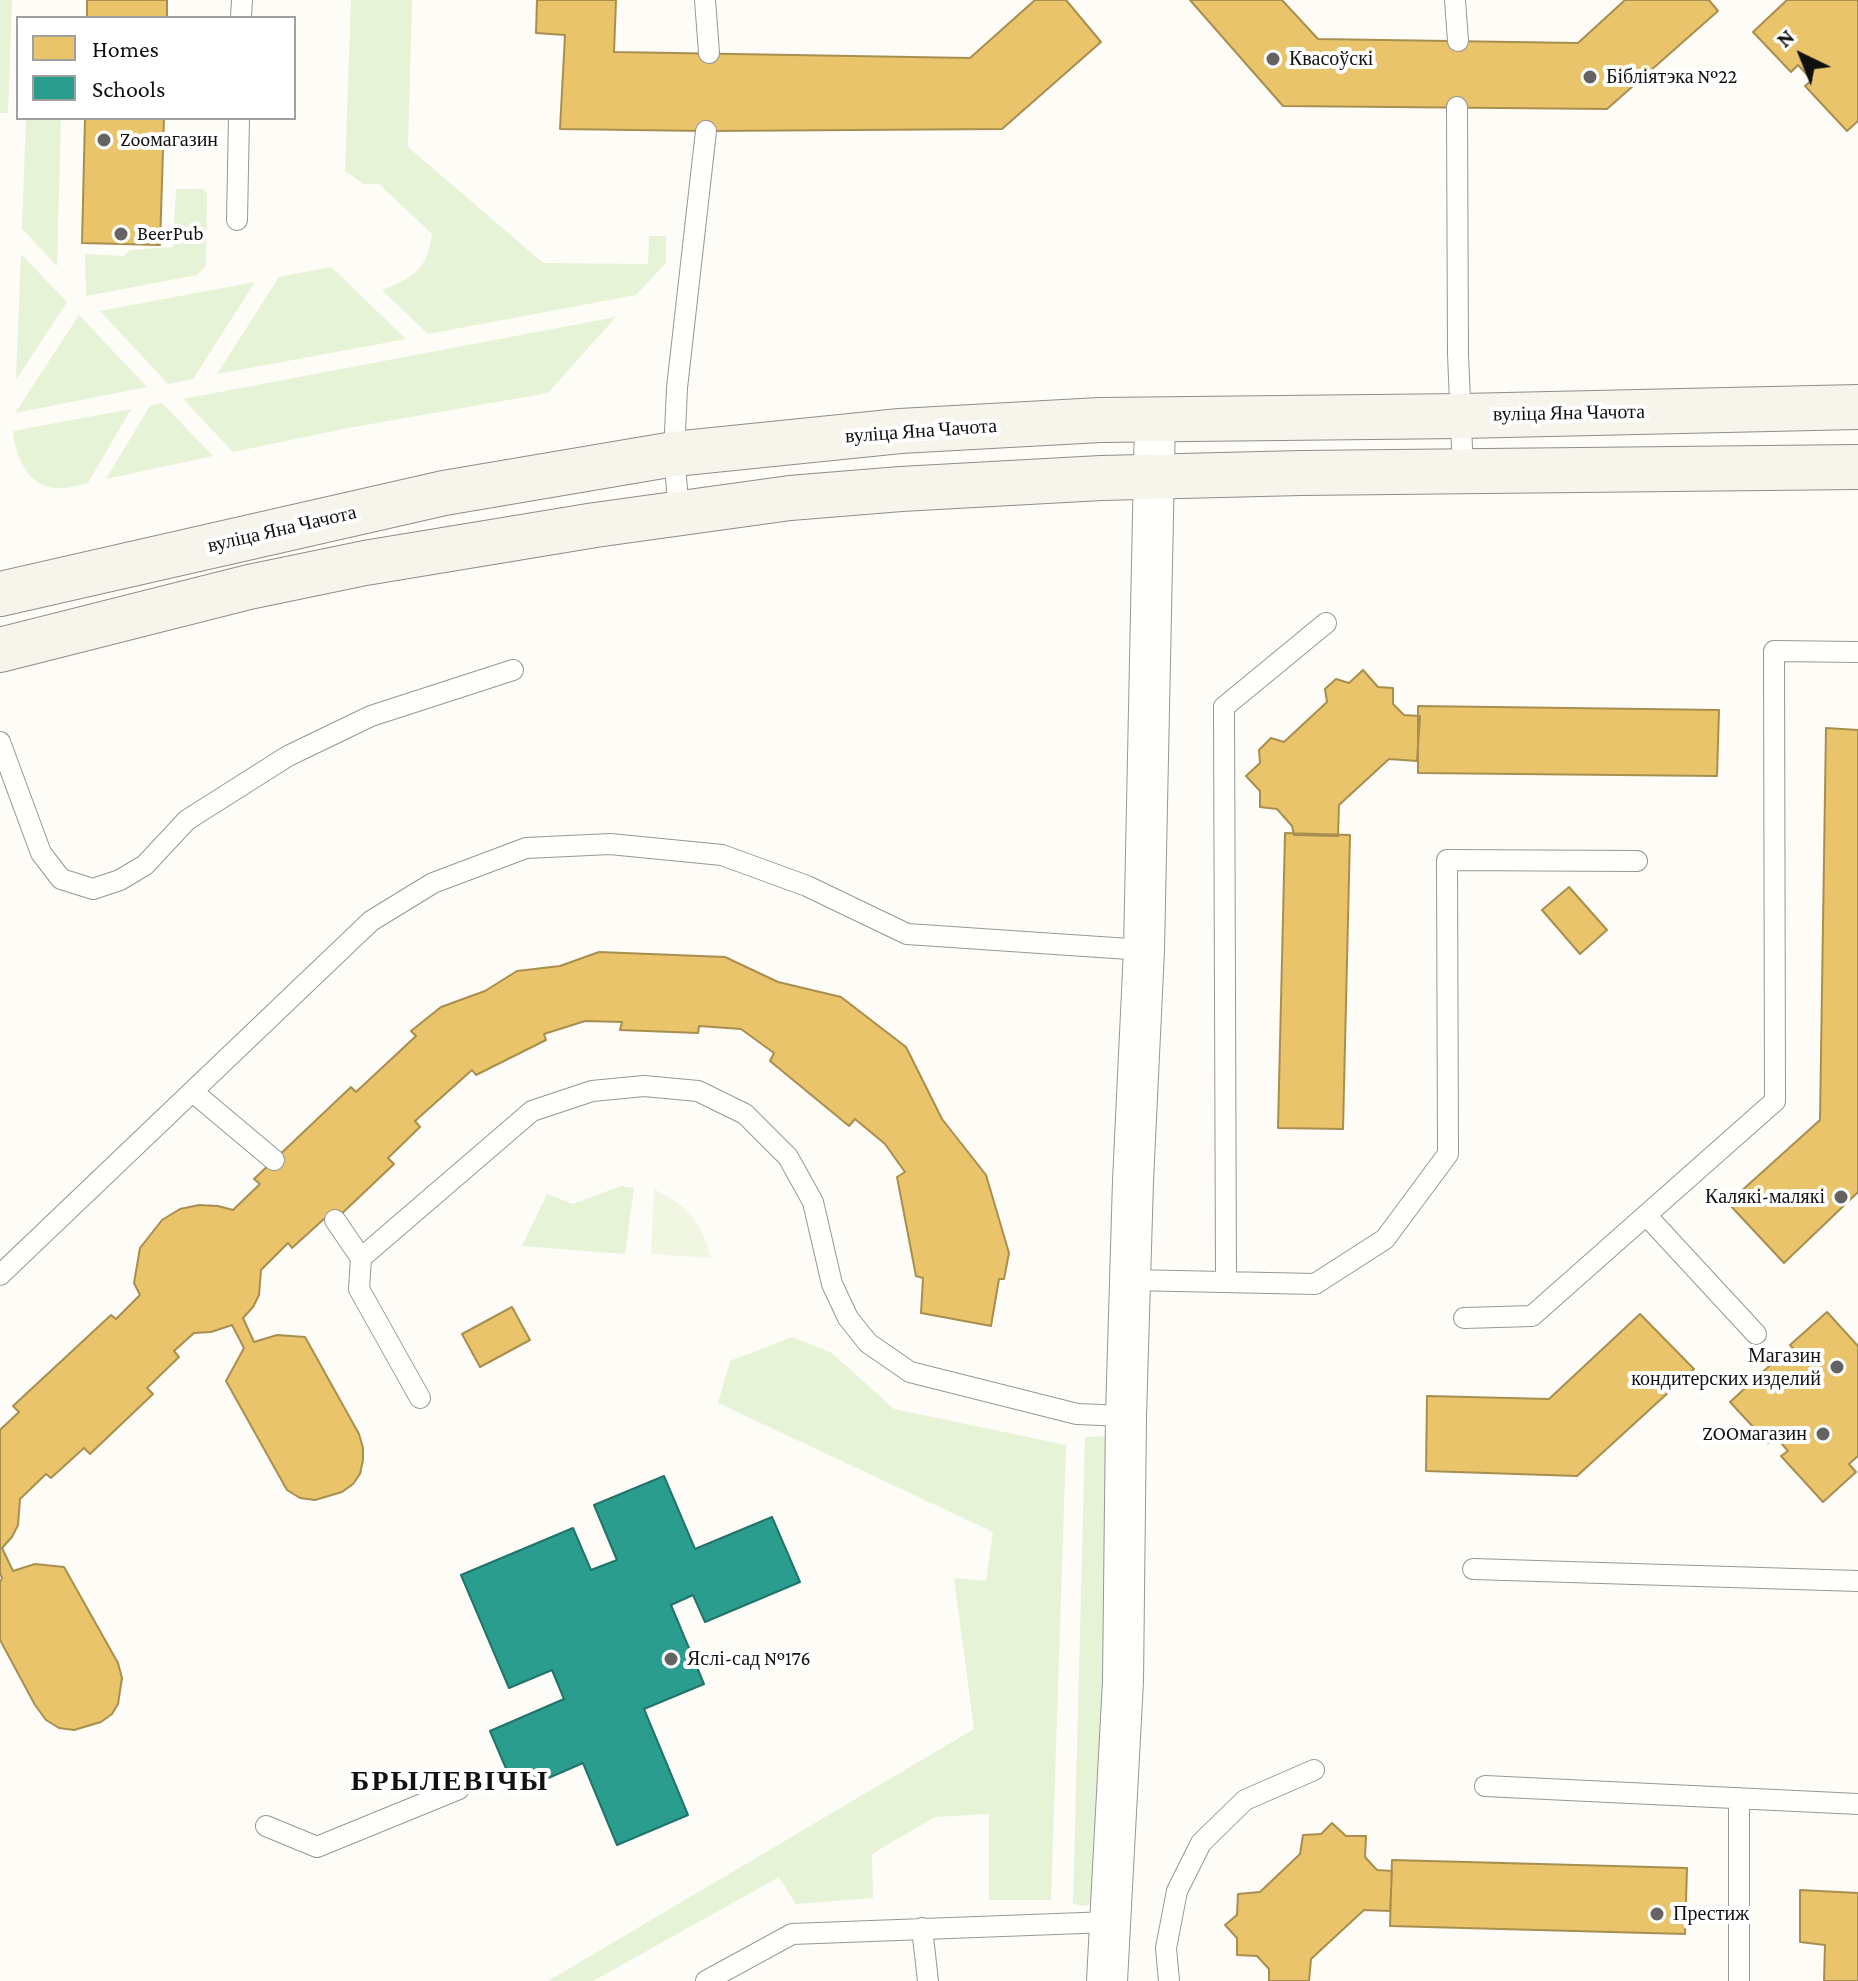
<!DOCTYPE html>
<html>
<head>
<meta charset="utf-8">
<style>
  body { margin:0 }
  #map { position:relative; width:1858px; height:1981px; overflow:hidden; background:#fdfcf7; font-family:"Crimson Pro",serif }
  canvas { display:block }
  .legend { position:absolute; left:16px; top:16px; width:280px; height:104px; box-sizing:border-box; background:#fff; border:2px solid #a0a0a0; margin:0; padding:10px 14px; list-style:none; font-size:24px; color:#111 }
  .legend li { display:flex; align-items:center; gap:16px; height:40px }
  .legend b { width:40px; border:2px solid #a0a0a0 }
  .north { position:absolute; left:1762px; top:16px; width:80px; height:80px; -webkit-text-stroke:6px #fff; paint-order:stroke; rotate:317deg; font-size:22px; font-weight:700; line-height:32px; text-align:center; color:#111 }
  .north::after { content:''; display:block; margin:auto; width:28px; height:36px; background:#111; clip-path:polygon(50% 0,100% 100%,50% 72%,0 100%) }
</style>
</head>
<body>
<div id="map">
<canvas width="1858" height="1981"></canvas>
<ul class="legend">
<li><b style="height:22px;background:#e9c46a"></b>Homes</li>
<li><b style="height:22px;background:#2a9d8f"></b>Schools</li>
</ul>
<div class="north">N</div>
</div>
<script>
const ctx = document.querySelector('canvas').getContext('2d');
ctx.lineJoin = 'round';
function fillPath(path, color) { ctx.fillStyle = color; ctx.fill(path, 'evenodd'); }
function trace(path, color, width, dash) { ctx.strokeStyle = color; ctx.lineWidth = width; ctx.lineCap = dash ? 'butt' : 'round'; ctx.setLineDash(dash || []); ctx.stroke(path); }
function write(font, color, halo, rows, align = 'center') {
  ctx.font = font + ' "Crimson Pro",serif'; ctx.lineWidth = 8; ctx.setLineDash([]); ctx.textBaseline = 'middle'; ctx.strokeStyle = halo; ctx.fillStyle = color; for (const [text, x, y, turn = 0] of rows) {
    ctx.save(); ctx.translate(x, y); ctx.rotate((+turn || 0) * Math.PI / 180); ctx.textAlign = isNaN(turn) ? turn : align; if (halo) ctx.strokeText(text, 0, 0); ctx.fillText(text, 0, 0); ctx.restore();
  }
}
const green = new Path2D(`
  M0,0h12l-4,113h-8z
  M351,0h61l-4,147 135,116 105,1 1,-28h17v27l-30,32 -208,39 -46,-44c31,-13 45,-19 50,-56l-53,-50h-15l-19,-13z
  M26,118h35l-4,148 -35,-37z
  M176,189h27l4,5 -1,72 -9,9 -111,21 -1,-42 39,2 6,-6 43,-3z
  M21,254l46,48 -51,78z
  M331,267l75,72 -189,35 62,-97z
  M255,282l-62,97 -25,5 -68,-73z
  M79,315l68,72 -132,26z
  M616,317l-68,76 -200,35 -115,24 -50,-53z
  M162,403l51,53 -107,23 44,-73z
  M131,409l-43,74c-11,3 -22,6 -32,5 -28,-1 -41,-33 -43,-57z
  M621,1186l13,2 -9,66 -103,-8 25,-52 26,10z
  M792,1337l40,16 62,56 172,36 -15,455h-62v-86l-54,3 -63,37 1,44 -77,6 -17,-27 -186,104h-45l426,-252 -20,-151 32,3 7,-49 -275,-129 12,-42z
  M1108,1436l-9,463 -13,7 -13,-2 12,-467z`);
const pitch = new Path2D(`
  M654,1189c36,20 45,29 57,69l-60,-4z`);
const homes = new Path2D(`
  M87,0h80v18h-80z
  M537,0h79l-2,52 356,6 65,-58h31l35,42 -99,87 -296,2 -146,-2 5,-94 -29,-2z
  M1190,0h92l36,39 260,4 47,-43h84l9,11 -111,98 -324,-3z
  M1787,0h71v121l-11,10 -42,-45 7,-6 -14,-15 -7,7 -38,-40z
  M85,118h79l-4,127 -78,-2z
  M1363,670l15,17 15,1v16l11,11 16,1 -3,45 -28,-2 -50,46 -1,31 -44,-1 -2,-9 -15,-17 -17,-2v-16l-14,-15 14,-13 -1,-13 12,-12 13,4 43,-40 -2,-13 11,-10 13,4z
  M1418,706l301,4 -2,66 -299,-3z
  M1826,728l32,2v462l-74,71 -56,-60 92,-83z
  M1285,833l65,2 -7,294 -65,-1z
  M1569,887l38,43 -27,24 -38,-44z
  M599,952l126,5 53,25 63,15 65,50 36,72 44,56 23,78 -5,26h-5l-8,47 -70,-13 2,-35 -7,-2 -19,-99 8,-5 -20,-28 -30,-25 -6,7 -79,-65 4,-8 -33,-24 -42,-3 -1,7 -78,-3 2,-8 -37,-1 -41,13 2,6 -70,35 -4,-5 -57,51 5,6 -32,31 6,6 -59,56 -4,4 -6,-6 -33,30 -4,-5 -27,27 -2,25 -6,12 -10,11 11,24 23,-7 28,2 54,97 4,14v12l-3,14 -7,10 -11,8 -27,8 -15,-2 -13,-8 -61,-109 18,-33 -12,-23 -21,7 -17,1 -20,18 5,6 -32,31 6,6 -63,60 -6,-6 -33,30 -5,-4 -26,25 -2,26 -6,12 -10,11 11,23 22,-7 29,3 54,96 4,15 -4,26 -6,10 -11,8 -27,8 -15,-2 -13,-8 -11,-15 -35,-65v-57l2,-5 -2,-5v-143l19,-18 -6,-6 98,-91 5,4 24,-24 -6,-12 6,-35 22,-28 18,-11 19,-4 19,1 15,4 27,-26 -6,-5 20,-19 77,-73 5,5 60,-56 -5,-5 30,-24 44,-16 32,-20 43,-5z
  M512,1307l18,33 -50,27 -18,-33z
  M1827,1312l31,34v110l-9,8 7,8 -33,30 -42,-46 7,-5 -13,-15 -7,7 -38,-41 48,-44 7,7 12,-12 -7,-8z
  M1640,1314l54,55 -117,107 -151,-5 1,-75 122,3z
  M1332,1823l14,13h20l-1,21 12,13 15,1 -2,40 -26,-1 -53,49 -2,22h-40v-12l-12,-13 -20,-1v-17l-12,-13 12,-10 1,-21 22,-2 40,-38 3,-19 18,-1z
  M1392,1860l295,8 -2,66 -295,-8z
  M1800,1890l58,3v88h-34l1,-36 -25,-3z`);
const schools = new Path2D(`
  M664,1476l31,73 77,-32 28,65 -95,40 -12,-27 -22,10 33,79 -60,25 44,106 -71,30 -34,-82 -67,29 -26,-61 74,-32 -12,-29 -43,18 -48,-113 112,-47 18,42 26,-10 -23,-55z`);
const service = new Path2D(`
  M705,0l4,53
  M1455,0l3,41
  M241,18l1,-18
  M1457,107l1,247 5,118
  M237,220l2,-102
  M679,513l-5,-59 3,-66 29,-257
  M0,742l41,111 20,26 32,10 27,-9 25,-15 42,-45 101,-64 83,-40 142,-46
  M193,1092l81,68
  M1646,1215l110,119
  M335,1220l26,38
  M0,1275l371,-354 62,-38 93,-35 84,-4 112,11 85,31 100,48 237,16
  M1131,1280l184,4 70,-45 63,-85 -1,-294 190,1
  M1226,1280l-2,-573 102,-84
  M1464,1318l68,-2 243,-215 -1,-450 84,1
  M420,1398l-61,-109 2,-31 171,-147 60,-20 52,-5 54,5 47,23 43,43 25,45 19,82 16,34 20,25 42,29 167,42 49,2
  M1473,1569l385,12
  M1485,1786l373,18
  M266,1826l51,21 142,-58
  M922,1928l6,53
  M706,1981l86,-47 317,-12
  M1169,1981l-3,-33 11,-57 24,-48 44,-43 69,-30
  M1739,1981v-183`);
const minor = new Path2D(`
  M1107,1981l16,-300 3,-265 7,-235 11,-231 11,-531`);
const secondary = new Path2D(`
  M0,594l444,-101 230,-39 226,-23 200,-11 362,-4 396,-9
  M0,650l249,-63 116,-24 230,-38 195,-27 111,-9 200,-11 200,-5 557,-6`);
const markers = [
  [1273,59,8,"#646362"],
  [1590,77,8,"#646362"],
  [104,140,8,"#646362"],
  [121,234,8,"#646362"],
  [1841,1197,8,"#646362"],
  [1837,1367,8,"#646362"],
  [1823,1434,8,"#646362"],
  [671,1659,8,"#646362"],
  [1657,1914,8,"#646362"]
];
const poiNames = [
  ["Квасоўскі",1289,59],
  ["Бібліятэка №22",1606,77],
  ["Zooмагазин",120,140],
  ["BeerPub",137,234],
  ["Калякі-малякі",1825,1197,"right"],
  ["Магазин",1821,1356,"right"],
  ["кондитерских изделий",1821,1379,"right"],
  ["ZOOмагазин",1807,1434,"right"],
  ["Яслі-сад №176",687,1659],
  ["Престиж",1673,1914]
];
const streetNames = [
  ["вуліца Яна Чачота",1569,413,-1],
  ["вуліца Яна Чачота",921,431,-4],
  ["вуліца Яна Чачота",282,529,-13]
];
const districtNames = [
  ["БРЫЛЕВІЧЫ",450,1781]
];
fillPath(green, '#e7f3d7');
fillPath(pitch, '#f0f6e1');
fillPath(homes, '#e9c46a');
trace(homes, '#a88e4f', 2);
fillPath(schools, '#2a9d8f');
trace(schools, '#227369', 2);
trace(service, '#979795', 22);
trace(minor, '#979795', 42);
trace(secondary, '#8e8d8b', 46);
trace(service, '#fffffe', 20);
trace(minor, '#fffffe', 40);
trace(secondary, '#f6f4eb', 44);
for (const [x, y, r, color] of markers) { const dot = new Path2D(); dot.arc(x, y, r, 0, 2 * Math.PI); ctx.fillStyle = color; ctx.fill(dot); trace(dot, '#fff', 3); }
write('20px', '#111', '#fff', poiNames, 'left');
write('20px', '#111', '#fff', streetNames);
ctx.letterSpacing = '2px';
write('bold 28px', '#111', '#fff', districtNames);
ctx.letterSpacing = '0px';
</script>
</body>
</html>
